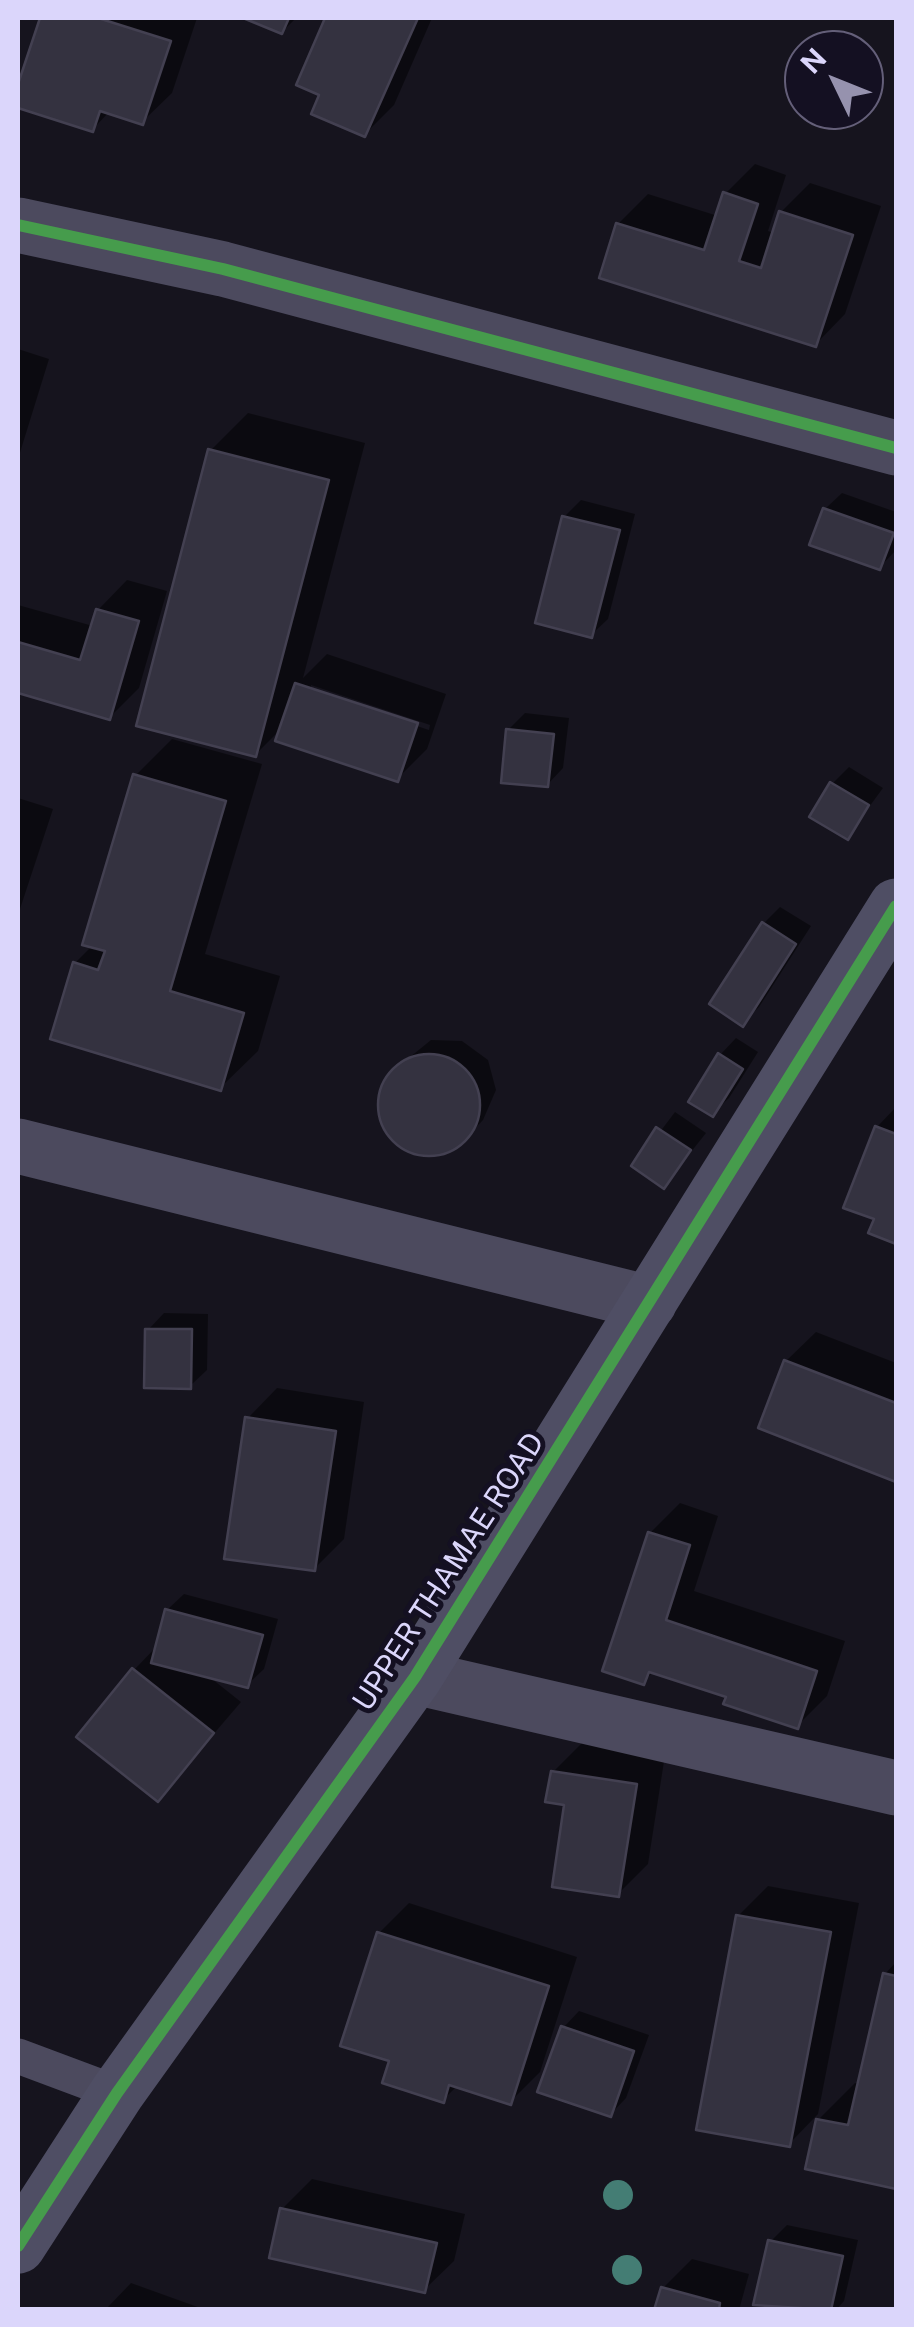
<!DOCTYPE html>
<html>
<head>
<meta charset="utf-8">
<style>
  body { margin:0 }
  #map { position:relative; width:914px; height:2327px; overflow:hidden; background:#16141e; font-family:"Public Sans",sans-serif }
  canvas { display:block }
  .frame { position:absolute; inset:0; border:20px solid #dbd6fb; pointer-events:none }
  .north { position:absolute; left:784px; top:30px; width:100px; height:100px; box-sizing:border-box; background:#141022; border:2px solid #645f79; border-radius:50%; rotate:313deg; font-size:28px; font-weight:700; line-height:40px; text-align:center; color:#dbd6fb }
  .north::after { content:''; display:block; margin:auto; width:35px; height:45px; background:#9692ae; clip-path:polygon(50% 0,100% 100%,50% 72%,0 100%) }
</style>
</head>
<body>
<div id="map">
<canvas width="914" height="2327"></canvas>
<div class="frame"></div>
<div class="north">N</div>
</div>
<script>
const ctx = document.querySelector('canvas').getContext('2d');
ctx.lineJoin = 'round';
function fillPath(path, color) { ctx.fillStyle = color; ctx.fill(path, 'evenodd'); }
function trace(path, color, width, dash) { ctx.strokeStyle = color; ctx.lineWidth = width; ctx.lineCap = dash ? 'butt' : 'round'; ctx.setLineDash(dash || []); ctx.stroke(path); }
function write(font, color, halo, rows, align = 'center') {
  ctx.font = font + ' "Public Sans",sans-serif'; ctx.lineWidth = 10; ctx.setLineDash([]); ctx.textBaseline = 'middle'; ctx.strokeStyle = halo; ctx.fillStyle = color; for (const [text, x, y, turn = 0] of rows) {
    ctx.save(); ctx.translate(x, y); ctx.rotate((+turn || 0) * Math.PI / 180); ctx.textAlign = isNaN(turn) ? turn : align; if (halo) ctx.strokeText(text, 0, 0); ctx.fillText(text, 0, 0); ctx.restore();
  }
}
const shadow = new Path2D(`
  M43,18h154l-25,75 -30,29 -32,-11 -17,18 -75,-24v-14z
  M245,18h51l-14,14z
  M328,18h104l-38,87 -29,29 -43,-40 -23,-10z
  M755,164l31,11 -18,56 6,2 7,-21 29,-29 71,23 -36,108 -29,30 -198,-120 30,-30 70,22 7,-22z
  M18,349l31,10 -31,100z
  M248,413l117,30 -62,235 24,-24 119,40 -19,55 -30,30 -115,-51 -26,26 -45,-304zM311,685l119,40 -1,5 -118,-39z
  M842,493l54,19v38l-16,17 -55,-58z
  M581,500l54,14 -27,105 -17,16 -27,-118z
  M127,580l40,11 -28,97 -29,29 -92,-26v-86l75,21 5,-16z
  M525,713l44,5 -6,50 -16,17 -39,-55z
  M172,739l90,25 -57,190 75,22 -22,75 -38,37 -145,-125 18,-18 42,-169z
  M849,767l34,21 -36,49 -15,-53z
  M18,798l35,11 -35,106z
  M780,907l31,19 -52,81 -17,16 -30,-19 52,-81z
  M736,1038l22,14 -29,46 -17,16 8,-59z
  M431,1040l31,1 26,19 8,30 -13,30 -17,18 -13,9 -32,7 -15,-5 -22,-24 -4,-32 19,-27z
  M896,1107v134l-25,-10 6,-13v-91z
  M675,1112l31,21 -42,53 -29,-21z
  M164,1313l44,1 -1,56 -17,16 -42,-56z
  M816,1332l80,31v116l-135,-53 25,-65z
  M277,1388l87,14 -20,137 -30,30 -66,-151z
  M680,1503l38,13 -24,75 151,50 -18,55 -30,30 -68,-31 -75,-24 -11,11 7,-149z
  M184,1594l94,25 -14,50 -17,16 -40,-10 34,27 -83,97 -24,-129 24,-25 9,-35z
  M583,1742l82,13 -17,109 -30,30 -65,-122z
  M768,1886l91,17 -41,211 -29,30 -51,-228z
  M409,1903l168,54 -37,115 -30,30 -52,-17 -15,15 -64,-167z
  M896,1962v224l-88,-19 10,-47 37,-37 5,1 25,-110z
  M579,2011l70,24 -23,63 -16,17 -47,-87z
  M312,2179l153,35 -11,47 -30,29 -142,-81z
  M787,2225l71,15 -14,61 -8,9h-48l-32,-7 14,-61z
  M692,2259l57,15 -10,36h-82l6,-22z
  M131,2283l75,27h-101z`);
const building = new Path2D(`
  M40,18h58l73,23 -28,84 -43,-14 -7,21 -75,-24v-24z
  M243,18h46l-7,16z
  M325,18h93l-53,119 -54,-23 8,-19 -23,-10z
  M723,192l35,12 -19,57 22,7 18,-57 74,24 -37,112 -217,-69 17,-55 88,27z
  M208,449l121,31 -73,277 -120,-31z
  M823,508l71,25 -14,37 -71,-25z
  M562,516l58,14 -28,108 -57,-15z
  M96,609l43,12 -29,99 -92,-27v-51l62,18z
  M295,683l123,40 -20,59 -123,-41z
  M506,729l48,5 -6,53 -47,-4z
  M133,774l93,27 -56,190 74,22 -23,78 -171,-52 23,-77 25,8 7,-19 -23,-6z
  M830,782l39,23 -21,35 -39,-23z
  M762,922l34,22 -53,83 -34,-23z
  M718,1053l25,16 -30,48 -25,-15z
  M378 1105a51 51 0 1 1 102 0a51 51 0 1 1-102 0Z
  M875,1126l21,8v110l-28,-11 6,-14 -31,-11z
  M656,1127l35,23 -27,39 -33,-23z
  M145,1329h47l-1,60 -47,-1z
  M784,1360l112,43v79l-138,-54z
  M245,1417l91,14 -21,140 -91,-12z
  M648,1532l42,13 -24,75 151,51 -19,58 -75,-25 3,-7 -77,-25 -5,13 -42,-14z
  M165,1609l98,26 -15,53 -97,-25z
  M132,1668l82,65 -56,69 -82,-65z
  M551,1771l86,13 -18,113 -67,-10 12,-82 -19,-3z
  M736,1915l95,17 -41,215 -94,-17z
  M377,1932l172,54 -38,119 -62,-20 -5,18 -62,-20 7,-22 -49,-15z
  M883,1973l13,3v213l-91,-20 11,-50 32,6z
  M561,2026l73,25 -23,66 -74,-25z
  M280,2208l157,35 -12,50 -156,-35z
  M768,2240l75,16 -12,54 -78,-5z
  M661,2287l59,16 -1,7h-65z`);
const lane = new Path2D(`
  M18,2056l99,37`);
const street = new Path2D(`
  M18,225l205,44 673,179
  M18,1146l631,157
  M415,1677l481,111`);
const secondary = new Path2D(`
  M18,2246l99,-153 298,-416 481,-771`);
const cycleway = new Path2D(`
  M18,225l205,44 673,179
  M18,2246l99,-153 298,-416 481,-771`);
const trees = [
  [618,2195],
  [627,2270]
];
const streetNames = [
  ["UPPER THAMAE ROAD",449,1572,-57]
];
fillPath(shadow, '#0007');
fillPath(building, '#343240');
trace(building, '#434051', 2.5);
trace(lane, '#4c4a5e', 35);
trace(street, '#4c4a5e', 55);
trace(secondary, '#4f4e64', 55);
trace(cycleway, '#469c4c', 12);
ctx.fillStyle = '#447d74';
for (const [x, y] of trees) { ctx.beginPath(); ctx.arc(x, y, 15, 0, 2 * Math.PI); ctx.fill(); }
write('30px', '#dbd6fb', '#141022', streetNames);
</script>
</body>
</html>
